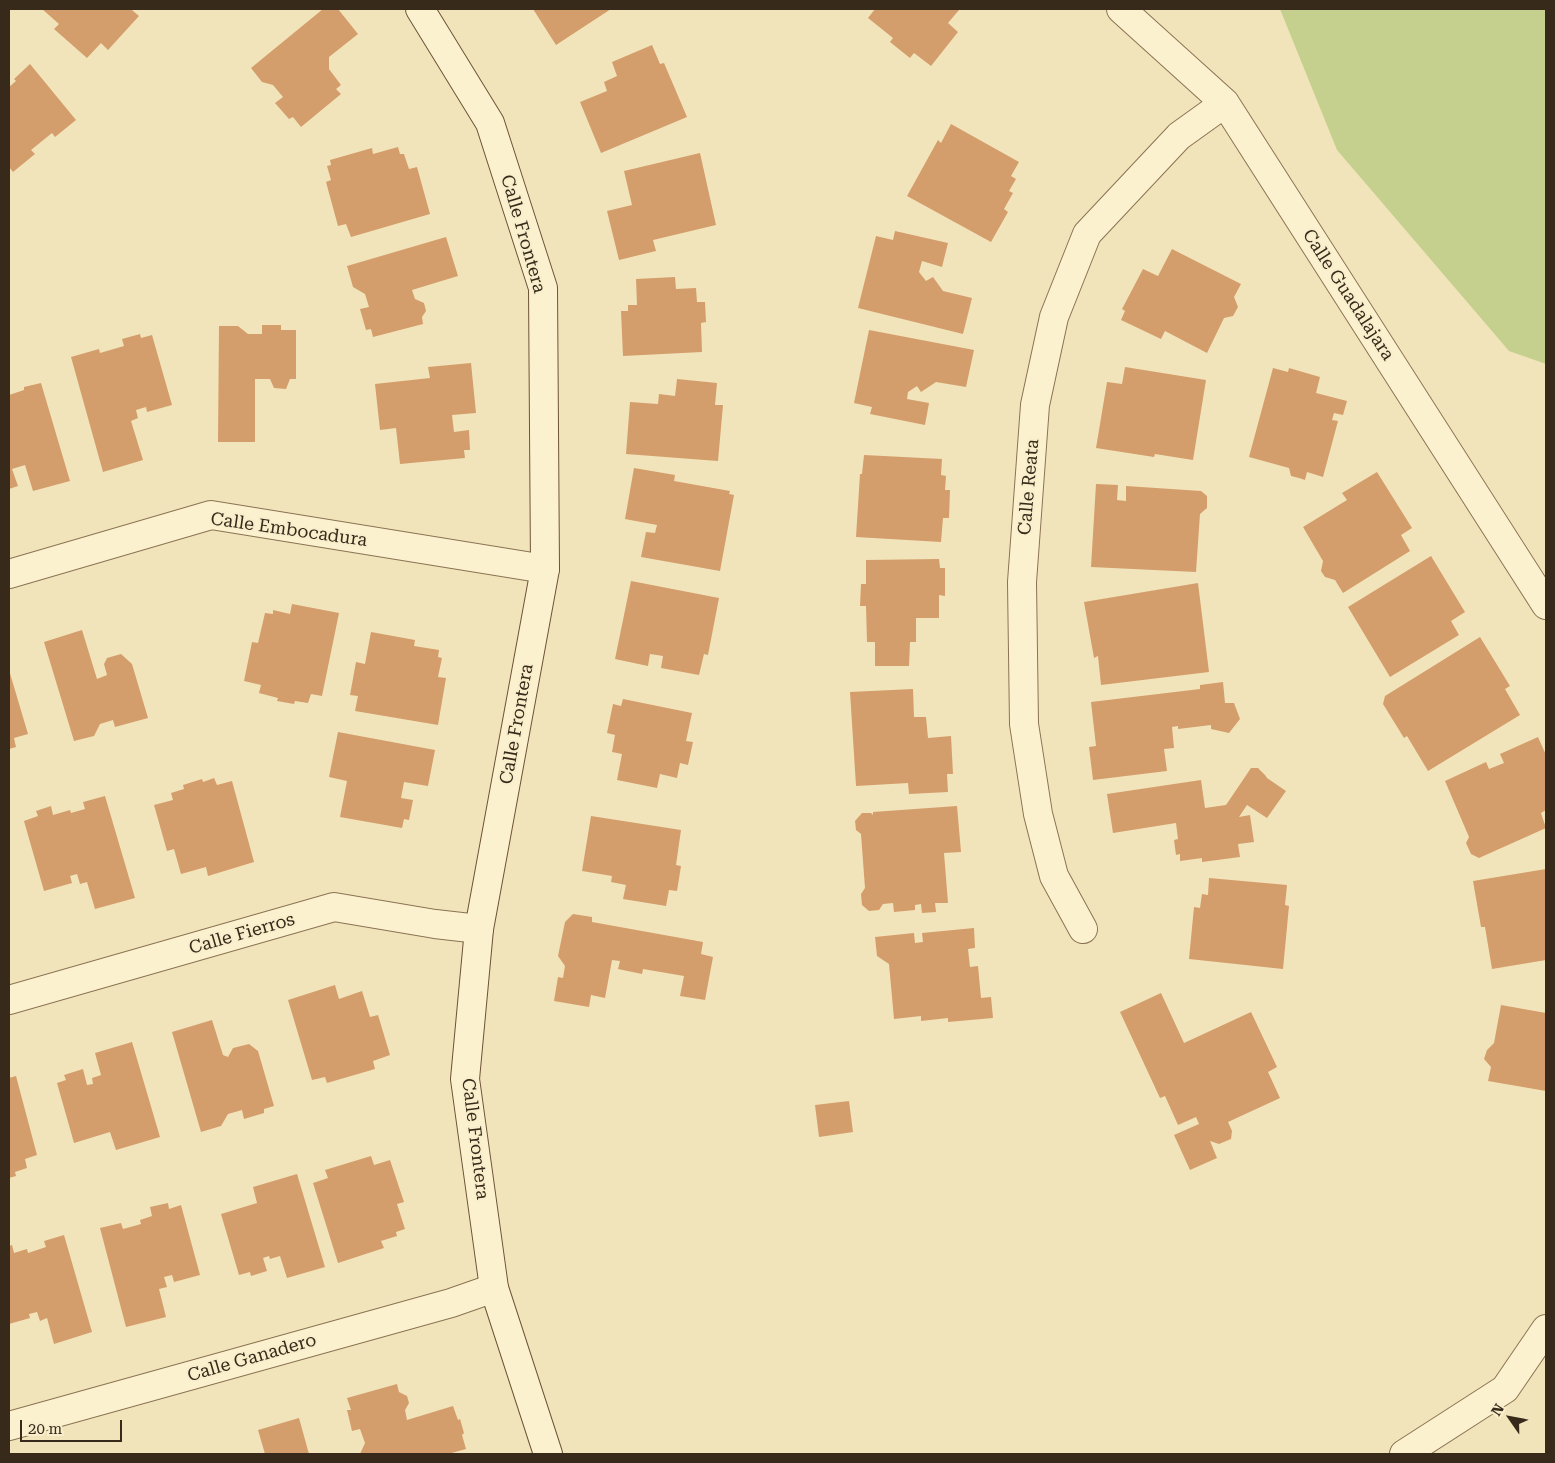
<!DOCTYPE html>
<html>
<head>
<meta charset="utf-8">
<style>
  body { margin:0 }
  #map { position:relative; width:1555px; height:1463px; overflow:hidden; background:#f2e4ba; font-family:"Roboto Serif",serif }
  canvas { display:block }
  .frame { position:absolute; inset:0; border:10px solid #382a1a; pointer-events:none }
  .north { position:absolute; left:1485px; top:1393px; width:50px; height:50px; -webkit-text-stroke:4px #f9eecb; paint-order:stroke; rotate:303deg; font-size:14px; font-weight:700; line-height:20px; text-align:center; color:#382a1a }
  .north::after { content:''; display:block; margin:auto; width:18px; height:22px; background:#382a1a; clip-path:polygon(50% 0,100% 100%,50% 72%,0 100%) }
  .scale { position:absolute; left:20px; top:1420px; width:102px; height:22px; box-sizing:border-box; border:2px solid #382a1a; border-top:0; padding-left:6px; font-size:15px; line-height:18px; white-space:nowrap; color:#382a1a; -webkit-text-stroke:4px #f9eecb; paint-order:stroke }
</style>
</head>
<body>
<div id="map">
<canvas width="1555" height="1463"></canvas>
<div class="frame"></div>
<div class="north">N</div>
<div class="scale">20 m</div>
</div>
<script>
const ctx = document.querySelector('canvas').getContext('2d');
ctx.lineJoin = 'round';
function fillPath(path, color) { ctx.fillStyle = color; ctx.fill(path, 'evenodd'); }
function trace(path, color, width, dash) { ctx.strokeStyle = color; ctx.lineWidth = width; ctx.lineCap = dash ? 'butt' : 'round'; ctx.setLineDash(dash || []); ctx.stroke(path); }
function write(font, color, halo, rows, align = 'center') {
  ctx.font = font + ' "Roboto Serif",serif'; ctx.lineWidth = 4; ctx.setLineDash([]); ctx.textBaseline = 'middle'; ctx.strokeStyle = halo; ctx.fillStyle = color; for (const [text, x, y, turn = 0] of rows) {
    ctx.save(); ctx.translate(x, y); ctx.rotate((+turn || 0) * Math.PI / 180); ctx.textAlign = isNaN(turn) ? turn : align; if (halo) ctx.strokeText(text, 0, 0); ctx.fillText(text, 0, 0); ctx.restore();
  }
}
const green = new Path2D(`
  M1280,9h266v355l-37,-13 -172,-201z`);
const building = new Path2D(`
  M42,9h92l-2,1 7,6 -31,34 -7,-7 -14,15 -33,-29 5,-5z
  M323,9h15l20,25 -29,23v12l12,16 -5,4 5,5 -40,33 -8,-10 -4,2 -14,-16 8,-6 -10,-12 -11,-3 -11,-14z
  M533,9h78l-55,36z
  M875,9h82l2,1 -11,13 10,9 -27,34 -17,-13 -4,5 -20,-16 3,-4 -25,-20z
  M652,45l8,19 4,-1 23,54 -86,36 -21,-51 27,-11 -3,-9 13,-6 -5,-14z
  M30,64l46,56 -21,17 -3,-4 -21,17 4,4 -22,18 -4,-5v-80l7,-6 -2,-2z
  M951,124l68,38 -8,14 5,3 -7,12 4,2 -9,16 4,3 -17,30 -84,-46 31,-56 3,3z
  M398,147l2,7h4l5,15 8,-2 13,47 -79,23 -5,-13 -8,2 -12,-44 5,-2 -4,-14 4,-1 -1,-5 42,-12 1,6z
  M700,153l16,72 -63,15 3,11 -37,9 -12,-49 25,-6 -8,-34z
  M895,231l53,12 -6,24 -20,-6 -3,11 7,9 7,-4 10,14 29,7 -9,36 -105,-26 18,-72 17,4z
  M446,237l12,39 -46,14 3,9 9,4 2,8 -4,6 1,7 -50,13 -2,-8 -5,1 -6,-21 9,-2 -4,-13 -12,-7 -6,-21z
  M1172,249l69,35 -7,13 4,10 -5,9 -9,2 -17,35 -42,-22 -4,8 -40,-19 4,-9 -3,-2 21,-40 15,7z
  M675,277l1,12 20,-1 1,14h8l1,20 -5,1 1,29 -79,4 -2,-45h7v-6h9l-1,-26z
  M262,325h19v5h15v49h-6l-4,10 -12,-1 -4,-9h-15v63h-37l1,-116h19l10,8h14z
  M869,330l105,20 -8,37 -30,-5 -15,10 -4,-6 -9,6 -1,7 22,4 -4,22 -55,-11 2,-7 -18,-4z
  M140,334l1,4 11,-3 20,70 -25,7 -1,-5 -10,3 2,8 -7,3 12,39 -40,12 -32,-115 28,-8 1,4 24,-7 -2,-7z
  M471,363l5,50 -24,2 2,17 15,-2 1,20h-6l1,8 -65,6 -4,-36 -16,2 -5,-46 55,-6 -2,-11z
  M1125,367l81,13 -13,80 -38,-6 -1,3 -58,-9 11,-66 15,2z
  M1273,368l15,4 1,-4 31,9 -4,16 31,8 -4,14 -9,-2 -2,7 6,1 -15,56 -16,-5 -2,8 -6,-2 -8,-2 -2,-8 -40,-11z
  M677,379l40,4 -2,22h8l-5,56 -92,-7 4,-52 28,2 1,-10 16,2z
  M41,383l29,98 -37,10 -8,-26 -13,4 6,17 -9,3v-94l15,-5v-3z
  M864,455l78,4 -1,16 5,1 -1,14h5l-1,28h-6l-2,24 -85,-5 4,-63h2z
  M634,468l41,7 -1,6 56,10 -1,3 5,1 -14,76 -79,-14 5,-25 9,1 2,-8 -32,-6z
  M1377,472l35,56 -11,7 9,16 -67,42 -8,-13 -10,-3 -4,-6 2,-10 -20,-34 44,-27 -5,-7z
  M1096,484l22,1 -1,15 9,1v-15l75,5 6,5v12l-7,6 -4,58 -105,-5z
  M1431,556l34,56 -14,9 8,14 -69,42 -42,-70z
  M939,559l1,9h5v28l-6,-1v23h-23v24h-6l-1,24h-34v-24h-8l-1,-36h-6l1,-22h5v-24z
  M631,581l88,17 -11,57 -4,-1 -5,21 -38,-7 2,-12 -13,-2 -2,12 -33,-7z
  M1198,583l11,89 -108,13 -3,-29 -4,2 -10,-56z
  M292,604l47,9 -17,83 -11,-2 -3,9 -13,-2 -1,3 -17,-3 1,-3 -19,-5 2,-8 -17,-4 8,-39 6,1 7,-30 8,1v-4l17,4z
  M82,630l15,49 10,-4 -3,-11 3,-6 14,-4 11,10 16,54 -33,9 -2,-7 -13,4 -6,12 -20,5 -30,-99z
  M371,632l44,8 -1,6 25,4 -1,7 4,1 -4,19 8,1 -8,47 -83,-14 3,-15 -8,-1 6,-33 9,2z
  M1480,637l30,49 -5,3 15,26 -92,56 -21,-35 -3,2 -21,-34 2,-8z
  M9,670l19,64 -14,4 2,9 -7,2z
  M1223,682l2,21h9l6,16 -11,14 -18,-4v-4l-33,4v-3l-6,1 2,21 -10,1 3,22 -74,9 -4,-33 7,-1 -5,-44 109,-13v-4z
  M913,689l1,28h12l2,21 23,-2 2,38h-6l1,18 -39,2 -1,-11 -52,3 -6,-94z
  M623,699l69,14 -6,28 7,1 -5,23 -8,-2 -3,15 -17,-4 -3,14 -40,-8 5,-26 -10,-2 3,-17 -8,-2 6,-29 8,2z
  M338,732l97,18 -7,36 -24,-4 -3,16 12,2 -4,20 -5,-1 -2,9 -62,-11 7,-36 -18,-4z
  M1538,737l8,18v55l-5,3 5,15 -67,30 -8,-4 -5,-11 3,-6 -24,-56 41,-19 3,7 15,-6 -4,-9z
  M1251,768h7l7,7 2,3 19,13 -19,27 -20,-13 -8,12 11,-2 4,27 -16,2 2,13 -38,5v-4l-22,3v-7l-4,1 -2,-15 4,-1 -2,-16 -63,10 -6,-39 94,-14 4,28 21,-3z
  M214,778l3,7 15,-4 22,81 -46,14 -2,-9 -25,7 -7,-25 -7,2 -13,-46 19,-5 -2,-7 13,-4 -1,-4 19,-6 1,3z
  M105,796l30,102 -40,11 -8,-27 -7,2 -3,-10 -7,2 2,7 -28,8 -20,-70 14,-5 -2,-5 15,-5 2,9 17,-5 1,3 14,-4 -2,-7z
  M957,806l4,46 -17,1 4,50h-13l1,9 -14,1 -1,-9 -6,1v5l-21,2 -1,-9 -10,1 -4,6 -10,1 -7,-6 -1,-11 4,-6 -4,-54 -5,-4 -1,-9 7,-8h9l2,2v-3z
  M591,816l90,14 -5,35 5,1 -4,25 -8,-1 -3,16 -43,-7 3,-14 -15,-3 1,-6 -30,-5z
  M1546,869v91l-54,9 -7,-42h-4l-8,-46z
  M1209,878l78,7 -2,20 4,1 -6,63 -94,-10 5,-52 6,1 2,-14 6,1z
  M573,914l19,3v5l111,20 -2,12 12,3 -8,43 -25,-4 4,-20 -41,-7 -1,5 -24,-5 2,-8 -8,-1 -7,38 -14,-3 -2,12 -35,-6 4,-24 5,1 2,-12 -7,-10 7,-34z
  M974,928l1,20 -7,1 2,18 8,-1 3,32 10,-1 2,21 -45,4v-4l-27,3v-5l-27,3 -5,-55 -12,-8 -2,-19 39,-4 1,10 8,-1 -1,-9z
  M335,985l4,14 23,-8 8,26 8,-2 12,40 -17,6 2,8 -48,14 -2,-6 -13,3 -24,-80z
  M1161,993l23,50 67,-31 26,55 -9,5 12,26 -52,24 4,9 -1,8 -12,5 -9,-3 7,17 -27,12 -16,-35 25,-11 -3,-7 -18,8 -13,-29 -5,2 -40,-86z
  M1501,1005l45,8v78l-58,-10 3,-14 -7,-8 3,-9 7,-7z
  M212,1020l11,35 5,2 5,-9 16,-4 9,7 16,55 -10,3v4l-20,6 -2,-9 -14,4 -7,12 -20,6 -29,-100z
  M132,1042l28,95 -44,13 -6,-18 -36,11 -17,-60 9,-3 -2,-5 19,-6 4,16 6,-1 -1,-6 9,-3 -6,-22z
  M16,1076l21,79 -12,4 2,9 -12,4 1,4 -7,2v-100z
  M849,1101l4,31 -34,5 -4,-32z
  M371,1156l3,9 16,-5 14,42 -7,2 8,25 -9,3 1,4 -16,5 3,7 -46,15 -25,-80 15,-5 -3,-8z
  M297,1174l28,93 -38,11 -7,-22 -10,3 -1,-3 -6,2 4,13 -16,5 -1,-4 -11,3 -18,-61 36,-11 -4,-16z
  M168,1203l1,6 12,-4 19,70 -26,7 -2,-7 -8,2 3,10 -8,2 7,28 -40,10 -26,-99 21,-5 2,6 18,-5 -1,-4 12,-4 -2,-9z
  M64,1235l28,97 -38,12 -7,-26 -7,3 -3,-9 -8,2 1,4 -21,6v-78l3,-1 2,8 13,-4 1,4 18,-6 -2,-6z
  M397,1384l2,8 8,4 2,7 -4,7 2,10 46,-14 5,14 2,-1 4,14 -2,2 4,14 -18,5h-88l5,-11 -5,-14 -8,2 -5,-21h4l-4,-12z
  M299,1418l10,36h-44l-7,-24z`);
const street = new Path2D(`
  M1121,9l104,94 321,502
  M9,574l202,-59 334,54
  M1083,929l-29,-53 -16,-62 -14,-90 -2,-142 13,-177 19,-88 33,-83 92,-98 46,-33
  M9,1000l325,-93 101,17 44,5
  M9,1426l442,-123 43,-15
  M1404,1454l101,-65 41,-60`);
const secondary = new Path2D(`
  M420,9l70,114 53,165 2,281 -66,360 -14,150 29,209 54,166`);
const streetNames = [
  ["Calle Frontera",523,234,74],
  ["Calle Guadalajara",1348,295,57],
  ["Calle Reata",1029,487,-85],
  ["Calle Embocadura",289,530,8],
  ["Calle Frontera",517,724,-80],
  ["Calle Fierros",242,934,-16],
  ["Calle Frontera",475,1139,83],
  ["Calle Ganadero",252,1358,-16]
];
fillPath(green, '#c5d08e');
fillPath(building, '#d49d6c');
trace(street, '#8a7353', 30);
trace(secondary, '#6c5437', 30);
trace(street, '#fcf1ce', 28);
trace(secondary, '#fcf1ce', 28);
write('18px', '#382a1a', '#f9eecb', streetNames);
</script>
</body>
</html>
